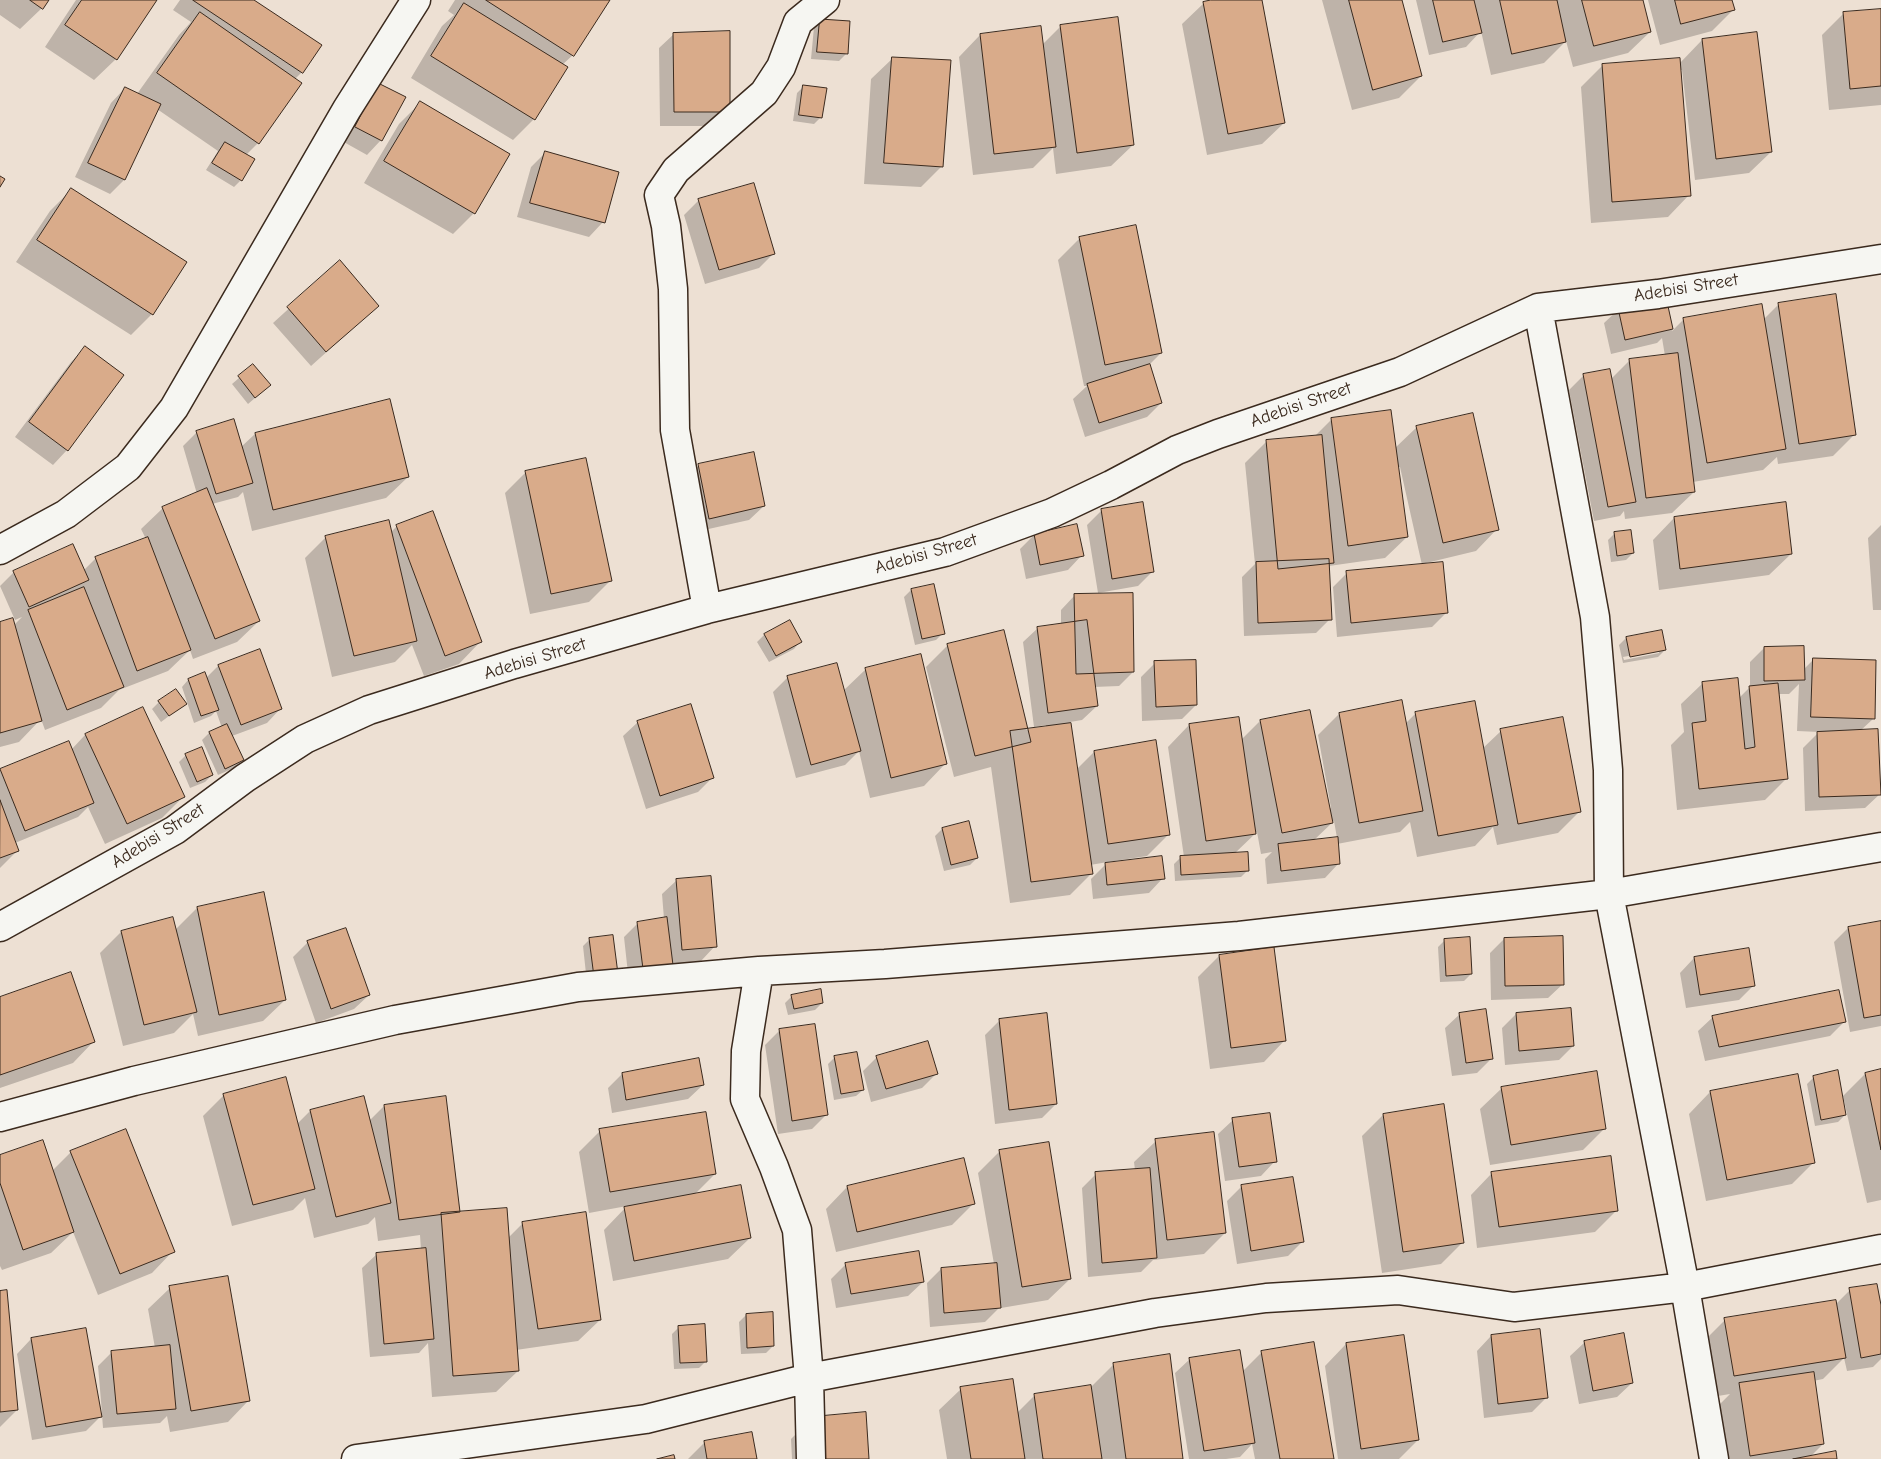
<!DOCTYPE html>
<html>
<head>
<meta charset="utf-8">
<style>
  body { margin:0 }
  canvas { display:block; background:#ede0d3 }
</style>
</head>
<body>
<canvas width="1881" height="1459"></canvas>
<script>
const ctx = document.querySelector('canvas').getContext('2d');
ctx.lineJoin = 'round';
function fillPath(path, color) { ctx.fillStyle = color; ctx.fill(path, 'evenodd'); }
function trace(path, color, width, dash) { ctx.strokeStyle = color; ctx.lineWidth = width; ctx.lineCap = dash ? 'butt' : 'round'; ctx.setLineDash(dash || []); ctx.stroke(path); }
function write(font, color, halo, rows, align = 'center') {
  ctx.font = font + ' "Comic Neue",sans-serif'; ctx.lineWidth = 5; ctx.setLineDash([]); ctx.textBaseline = 'middle'; ctx.strokeStyle = halo; ctx.fillStyle = color; for (const [text, x, y, turn = 0] of rows) {
    ctx.save(); ctx.translate(x, y); ctx.rotate((+turn || 0) * Math.PI / 180); ctx.textAlign = isNaN(turn) ? turn : align; if (halo) ctx.strokeText(text, 0, 0); ctx.fillText(text, 0, 0); ctx.restore();
  }
}
const shadow = new Path2D(`
  M0,0h47l-5,8 -22,21 -20,-14z
  M76,0h79l-39,59 -22,21 -49,-33z
  M180,0h72l68,46 -18,26 -8,8 -36,63 -12,12 -5,25 -7,7 -28,-17 12,-19 -61,-42 -33,71 -14,14 -35,-17 36,-74 14,-15 12,6 42,-59 12,-13 -18,-12z
  M455,0h153l-35,55 -11,10 -28,54 -21,21 -102,-62 31,-52 12,-11 -6,-4z
  M1218,0h42l24,123 -22,21 -55,11 -25,-131 22,-21z
  M1322,0h78l21,76 -22,22 -47,12z
  M1416,0h226l8,32 -22,21 -55,14 -7,-26 -22,22 -53,12 -10,-44 -15,16 -37,8z
  M1648,0h83l2,10 -21,21 -52,14z
  M1881,10v95l-52,5 -7,-75 21,-21z
  M821,20l25,34 -7,7 -28,-2 3,-32z
  M1061,26l72,119 -22,21 -55,8 -3,-26 -20,20 -60,7 -14,-118 21,-22 62,10z
  M674,34l55,77 -14,15h-55l-1,-78z
  M1702,40l69,112 -22,21 -54,7 -13,-110h-2l9,125 -21,22 -77,6 -10,-136 21,-21 77,-2z
  M893,58l49,108 -21,21 -57,-3 7,-105z
  M379,84l2,56 -14,15 -25,-14z
  M804,86l17,31 -7,7 -21,-3 4,-28z
  M420,103l54,110 -21,21 -89,-51 35,-59z
  M545,153l58,69 -14,15 -72,-20 14,-50z
  M72,189l80,125 -21,21 -115,-73 34,-51z
  M699,200l74,54 -14,14 -54,16 -21,-69z
  M1080,238l81,115 -12,12 12,38 -14,14 -62,20 -12,-38 14,-13h-3l-26,-126z
  M340,262l38,44 -67,60 -38,-43z
  M1665,299l7,32 12,-12 79,1 16,-16 76,130 -22,22 -55,8 -1,-7 -14,13 -70,12 1,10 -22,21 -47,6 -1,-8 -4,5 -26,5 -25,-131 14,-14 28,3 19,-19 35,-4 -3,-18 -5,5 -46,11 -7,-31 15,-14z
  M85,348l38,27 -56,75 -14,15 -38,-28 56,-75z
  M253,366l9,26 -14,12 -16,-20z
  M1332,419l63,29 22,-21 80,102 -21,22 -54,13 24,49 -14,14 -95,10 -4,-50 14,-14 75,-8 -22,-98h-2l9,70 -22,21 -56,8 1,53 -14,14 -72,3 -2,-59 13,-13 -10,-101 21,-21 48,-5z
  M197,432l44,15 14,-13 153,43 -22,21 -134,33 -9,-39 -5,5 -26,7 47,117 -22,21 -44,17 -3,-9 -22,21 -49,19 -18,18 -56,22 -4,-11 -22,23 -19,5v-124l13,3 9,-9 -7,3 -15,-34 14,-14 69,-1 13,-13 50,-19 -5,-10 22,-21 34,-14 -14,-48z
  M699,465l65,41 -15,14 -54,12 -11,-52z
  M526,472l85,108 -22,22 -59,12 -25,-121z
  M1102,510l50,62 -14,14 -40,7 -11,-68z
  M1674,518l117,36 -22,21 -110,15 -6,-50z
  M1881,525v85h-8l-5,-72z
  M397,526l83,116 -21,22 -35,12 -12,-31 -17,17 -63,15 -27,-119 21,-21 65,-5z
  M1076,526l6,29 -14,15 -42,9 -6,-30 14,-14z
  M1615,533l18,20 -7,7 -15,2 -3,-22z
  M911,590l32,43 -7,7 -21,5 -11,-48z
  M1075,595l58,77 -14,14 -25,1 3,19 -15,14 -12,2 7,47 17,-17 75,82 -22,22 -39,6 1,2 54,14 -14,15 -56,6 -2,-20 17,-17 -18,3 2,8 -22,22 -60,8 -19,-136 -37,10 -28,-110 22,-22 79,85 19,-2v-3l-12,2 -11,-85 15,-14 23,-3v-15z
  M789,621l11,21 -6,7 -25,13 -12,-20 7,-7z
  M1661,631l4,19 -7,7 -35,6 -4,-18 7,-7zM1659,650v3l-35,7 -1,-3z
  M1764,648l39,22 10,-10 60,59 -13,12 20,63 -15,14 -60,3 -2,-63 16,-16 -22,-1 2,-47 -10,10h-11l8,85 -21,21 -88,10 -6,-65 13,-13 -3,-28 22,-21 36,15 11,-11v-25z
  M259,650l22,58 -14,15 -35,13 10,24 -6,7 -18,8 -16,-35 7,-7 13,-5 -6,-17 -5,5 -17,7 -12,-36 6,-7 18,-2 12,-12z
  M1155,663l41,42 -14,14 -40,2 -1,-44z
  M866,669l79,95 -21,22 -54,12 -11,-47 -14,14 -49,13 -23,-86 15,-15 55,14z
  M159,702l26,2 -24,18 -9,-13z
  M143,708l41,88 -22,22 -57,26 -17,-37 -10,10 -63,26 3,7 -18,18v-97l68,-29 3,8 14,-15z
  M1310,711l19,98 2,-1 -13,-73 21,-21 66,10 11,-11 66,36 19,-18 79,80 -22,22 -61,12 -4,-18 -18,19 -58,11 -7,-35 -10,10 -63,12 2,19 -14,15 -58,6 -2,-25 7,-7 -11,2 -4,-22 -23,22 14,16 -7,7 -66,4 -1,-17 7,-7h3l-16,-110 21,-22 52,15 19,-19zM1334,821l3,17 -24,3z
  M638,722l74,56 -14,14 -52,17 -23,-73z
  M186,755l26,20 -7,7 -15,6 -11,-26z
  M942,829l35,29 -7,7 -26,6 -9,-35z
  M677,880l38,66 -14,15 -30,3 -42,19 -5,-46 14,-14 26,-4 -2,-25z
  M197,908l88,92 -22,21 -65,15 -5,-22 -19,19 -51,13 -23,-93 21,-21 51,-13 3,11z
  M1881,922v104l-31,6 -16,-90 14,-14z
  M590,939l26,34 -29,10 -4,-37z
  M1504,939l59,45 -15,14 -57,2 -1,-47z
  M1445,940l26,34 -7,7 -24,1 -2,-35z
  M308,942l61,53 -15,14 -38,14 -23,-66z
  M1219,956l66,84 -21,22 -54,7 -12,-92z
  M1694,958l60,27 -15,15 -53,8 -6,-35z
  M792,996l30,7 -7,7 -27,5 -3,-12z
  M0,998l94,43 -21,22 -73,25z
  M1460,1014l32,44 -15,15 -25,3 -7,-48z
  M1516,1014l57,32 -14,14 -54,5 -3,-37z
  M1713,1017l132,4 -15,15 -125,25 -7,-30z
  M1000,1020l56,84 -14,14 -47,6 -10,-89z
  M780,1030l46,85 -14,14 -34,5 -13,-89z
  M835,1057l28,33 -7,6 -22,4 -6,-36z
  M877,1057l59,17 -14,14 -51,14 -8,-31z
  M698,1060l5,25 -15,14 -76,14 -4,-25 14,-14z
  M1881,1071v129l-14,3 -24,-107 22,-22z
  M1814,1077l31,38 -7,7 -23,4 -8,-42z
  M1502,1088l103,40 -22,22 -93,15 -10,-56z
  M1710,1092l104,70 -22,22 -86,17 -17,-87z
  M224,1095l73,29 13,-13 53,-13 6,23 15,-15 75,107 49,25 15,-15 77,97 -22,21 -62,9 2,21 -22,21 -64,5 -4,-54 -9,10 -49,4 -8,-89 15,-14 44,-4 -1,-15 -42,6 -3,-24 -7,7 -54,14 -9,-40 -12,12 -61,16 -29,-110z
  M1383,1115l79,128 -21,21 -59,9 -20,-137z
  M1233,1120l42,41 -14,15 -36,5 -7,-47z
  M600,1131l115,43 -21,21 56,43 -22,21 -115,22 -9,-51 23,-24 -38,7 -10,-61z
  M1156,1141l69,92 -21,21 -51,6 -12,12 -53,5 -6,-89 14,-14 39,-4 -1,-8z
  M1000,1151l70,128 -22,21 -47,8v-2l-16,16 -55,5 -3,-44 14,-14 53,-5 -16,-91z
  M71,1152l102,99 -21,22 -54,22 -25,-63 -22,21 -49,17 -2,-4v-110l52,15z
  M963,1159l11,44 -22,22 -116,27 -10,-43 21,-22z
  M1492,1173l124,38 -21,21 -118,16 -6,-53z
  M1241,1187l61,55 -14,14 -51,8 -10,-63z
  M846,1264l77,18 -15,14 -72,12 -5,-29z
  M170,1288l79,112 -21,22 -58,10 -3,-16 -7,7 -57,5 -1,-13 -16,16 -54,9 -15,-86 14,-15 69,74h2l-4,-47 14,-14 43,-4 -7,-39z
  M1850,1290l31,20v49l-8,8 -26,4 -3,-13 -21,21 -10,2 10,63 -13,13 26,2h-110l-8,-53 12,-12 -18,3 -8,-56 21,-21 111,-16z
  M0,1292l17,118 -17,17z
  M746,1315l27,31 -7,7 -25,1 -2,-32z
  M678,1328l28,33 -7,7 -25,1 -2,-35z
  M1539,1331l7,67 -14,14 -48,6 -7,-67 14,-15z
  M1585,1342l47,41 -15,14 -38,7 -9,-48z
  M1346,1344l72,96 -19,19h-61l-13,-93z
  M1262,1352l71,107h-78l-3,-15 -12,13 -14,2h-37l-14,-86 15,-14 52,13z
  M1114,1364l68,95h-235l-8,-49 22,-21 56,24 18,-18 57,-9z
  M812,1418l56,41h-76l-1,-20z
  M705,1442l51,17h-68z`);
const building = new Path2D(`
  M30,0h19l-6,9z
  M82,0h75l-40,60 -52,-35z
  M193,0h61l68,45 -19,28z
  M486,0h124l-36,56z
  M1211,0h51l23,123 -57,11 -25,-132z
  M1349,0h53l20,76 -49,14z
  M1433,0h41l8,33 -39,9z
  M1500,0h57l9,42 -54,12z
  M1582,0h61l8,32 -57,14z
  M1675,0h57l3,10 -54,14z
  M464,3l104,64 -33,53 -104,-64z
  M1881,9v77l-31,3 -7,-77z
  M200,12l102,71 -43,61 -102,-71z
  M1118,17l16,128 -57,8 -17,-128z
  M820,19l30,2 -2,33 -31,-2z
  M1041,26l15,121 -62,7 -14,-120z
  M730,31v81h-56l-1,-79z
  M1757,32l15,120 -56,7 -14,-120z
  M892,57l59,3 -8,107 -59,-4z
  M1680,58l11,138 -79,6 -10,-138z
  M378,83l28,14 -24,44 -27,-14z
  M803,85l24,3 -5,30 -23,-3z
  M125,87l36,17 -36,76 -37,-17z
  M420,101l90,53 -35,60 -91,-53z
  M225,142l30,17 -13,22 -30,-18z
  M545,151l74,21 -14,51 -75,-20z
  M0,176l5,3 -5,8z
  M754,183l21,71 -56,16 -21,-71z
  M71,188l116,74 -34,53 -116,-75z
  M1136,225l26,128 -57,12 -26,-128z
  M340,260l39,46 -53,46 -39,-45z
  M1836,294l20,141 -57,9 -21,-141z
  M1666,297l7,32 -48,11 -7,-32z
  M1762,304l24,145 -79,14 -24,-145z
  M85,346l39,29 -56,76 -39,-29z
  M1678,353l17,139 -49,6 -17,-139z
  M253,364l18,21 -16,13 -17,-22z
  M1150,364l12,39 -63,20 -12,-39z
  M1610,369l26,133 -28,5 -25,-133z
  M390,399l19,78 -136,33 -18,-77z
  M1391,410l17,127 -60,9 -17,-128z
  M1473,413l26,117 -56,13 -27,-117z
  M234,419l19,64 -37,11 -20,-63z
  M1322,435l12,128 -56,6 -12,-129z
  M754,452l11,54 -56,13 -11,-55z
  M586,458l26,123 -61,13 -26,-123z
  M207,488l53,133 -45,18 -53,-132z
  M1143,502l11,70 -42,7 -11,-70z
  M1786,502l6,52 -112,15 -6,-52z
  M433,511l49,131 -37,14 -49,-131z
  M389,520l28,121 -63,15 -29,-120z
  M1077,524l7,32 -44,9 -6,-31z
  M1631,530l3,23 -17,3 -3,-24z
  M148,537l43,113 -54,21 -42,-114z
  M73,544l16,36 -60,27 -16,-36z
  M1329,559l3,61 -74,3 -2,-61z
  M1443,562l5,51 -97,10 -5,-52z
  M934,584l11,50 -23,5 -11,-50z
  M84,587l40,100 -57,23 -39,-100z
  M1133,593l1,79 -58,2 -2,-80z
  M13,618l29,103 -42,12v-111z
  M790,620l12,22 -26,14 -12,-22z
  M1087,620l11,86 -50,7 -11,-86z
  M1004,630l27,112 -56,14 -28,-112z
  M1662,630l4,20 -36,7 -4,-20z
  M1804,646l1,34 -41,1v-34z
  M260,649l22,60 -41,16 -23,-60z
  M921,654l26,110 -56,14 -26,-110z
  M1813,658l63,2 -1,59 -64,-2z
  M1196,660l1,45 -41,2 -2,-46z
  M837,663l24,88 -50,14 -24,-89z
  M205,672l14,38 -18,6 -13,-37z
  M1738,678l7,71 10,-2 -6,-61 29,-3 10,96 -89,10 -7,-66 14,-2 -4,-39z
  M176,689l11,15 -18,12 -11,-15z
  M1402,700l21,111 -64,12 -20,-110z
  M1475,701l23,124 -60,11 -23,-124z
  M691,704l23,74 -54,18 -23,-75z
  M143,707l42,90 -58,27 -42,-90z
  M1310,710l23,113 -51,10 -22,-113z
  M1239,717l17,117 -50,7 -17,-117z
  M1563,717l18,95 -63,12 -18,-95z
  M1071,723l22,151 -62,8 -21,-151z
  M227,724l17,36 -19,9 -16,-37z
  M1878,729l3,66 -62,2 -2,-65z
  M1156,740l14,95 -62,9 -14,-93z
  M69,741l25,62 -69,28 -25,-62z
  M202,747l11,28 -16,7 -12,-28z
  M0,800l19,51 -19,7z
  M969,821l9,37 -27,7 -9,-37z
  M1338,837l2,27 -59,7 -3,-27z
  M1248,852l1,19 -68,4 -1,-19z
  M1162,856l3,23 -58,6 -2,-22z
  M711,876l6,71 -35,3 -6,-71z
  M264,892l22,108 -67,15 -22,-108z
  M173,917l24,95 -53,13 -23,-94z
  M667,917l6,48 -30,4 -6,-47z
  M1881,921v94l-17,3 -16,-91z
  M346,928l24,67 -39,14 -24,-68z
  M613,935l5,39 -24,3 -5,-39z
  M1563,936l1,49 -59,1 -1,-48z
  M1470,937l2,37 -26,2 -2,-37z
  M1274,947l12,94 -55,7 -12,-93z
  M1749,948l6,38 -55,9 -6,-38z
  M71,972l24,70 -95,33v-78z
  M821,989l2,14 -29,6 -3,-14z
  M1839,990l7,32 -127,25 -7,-31z
  M1571,1008l3,38 -55,5 -3,-38z
  M1486,1009l7,50 -27,4 -7,-50z
  M1047,1013l10,91 -48,6 -10,-91z
  M815,1024l13,91 -36,6 -13,-92z
  M928,1041l10,33 -52,15 -10,-33z
  M857,1052l7,38 -23,4 -7,-38z
  M699,1058l5,27 -78,15 -4,-27z
  M1881,1069v81l-16,-77z
  M1838,1070l8,45 -25,5 -8,-44z
  M1597,1071l9,58 -95,16 -10,-58z
  M1798,1074l17,89 -88,17 -17,-89z
  M286,1077l29,112 -62,16 -30,-111z
  M364,1096l27,107 -55,14 -26,-107z
  M446,1096l14,116 -61,8 -15,-115z
  M1444,1104l20,139 -61,9 -20,-138z
  M706,1112l10,62 -106,18 -11,-63z
  M1270,1113l7,49 -38,5 -7,-49z
  M126,1129l49,123 -55,22 -50,-123z
  M1214,1132l12,101 -59,7 -12,-101z
  M43,1140l31,92 -51,18 -23,-67v-28z
  M1049,1142l22,137 -49,8 -23,-137z
  M1611,1156l7,55 -119,16 -8,-55z
  M964,1158l11,46 -118,28 -10,-46z
  M1150,1168l7,90 -55,5 -7,-91z
  M1293,1177l11,65 -53,9 -10,-66z
  M741,1185l10,53 -117,23 -10,-54z
  M507,1208l12,163 -66,5 -12,-163z
  M586,1212l15,108 -63,9 -16,-107z
  M426,1248l8,91 -50,5 -8,-91z
  M919,1251l5,31 -73,12 -6,-31z
  M997,1263l4,45 -57,5 -3,-45z
  M228,1276l22,125 -59,10 -22,-125z
  M1877,1284l4,21v49l-20,4 -12,-70z
  M7,1290l11,120 -18,2v-121z
  M1836,1300l10,58 -112,18 -10,-58z
  M773,1312l1,34 -27,2 -1,-34z
  M705,1324l2,38 -27,1 -2,-37z
  M86,1328l16,89 -56,10 -15,-89z
  M1540,1329l8,69 -50,6 -7,-69z
  M1624,1333l9,50 -40,8 -9,-50z
  M1404,1335l15,105 -58,9 -15,-106z
  M1314,1342l20,117h-54l-19,-108z
  M170,1345l6,64 -59,5 -6,-63z
  M1240,1350l15,93 -51,8 -15,-93z
  M1170,1354l13,105h-57l-13,-96z
  M1814,1372l10,72 -74,12 -11,-73z
  M1013,1379l12,80h-54l-11,-72z
  M1091,1385l11,74h-59l-9,-65z
  M866,1412l3,47h-54l-3,-42z
  M752,1432l5,27h-50l-3,-18z
  M1836,1451l1,8h-44z
  M674,1455l1,4h-18z`);
const minor = new Path2D(`
  M1538,308l57,309 13,153 1,124 76,393 29,172
  M0,550l66,-36 62,-47 46,-59 173,-299 69,-109
  M707,609l-32,-179 -2,-141 -7,-63 -7,-31 17,-25 88,-77 17,-26 17,-45 27,-22
  M0,927l175,-97 70,-52 60,-39 64,-29 145,-46 193,-55 238,-57 107,-39 59,-28 66,-35 41,-16 182,-62 138,-64 120,-14 223,-35
  M759,971l-13,80 -1,48 29,68 23,63 12,148 2,81
  M0,1117l134,-36 261,-61 183,-33 181,-16 126,-7 354,-28 370,-42 272,-47
  M356,1459l290,-40 163,-41 346,-65 111,-15 132,-8 116,17 171,-20 196,-38`);
const streetNames = [
  ["Adebisi Street",1686,288,-9],
  ["Adebisi Street",1301,405,-19],
  ["Adebisi Street",926,554,-16],
  ["Adebisi Street",535,659,-17],
  ["Adebisi Street",158,836,-32]
];
fillPath(shadow, '#0003');
fillPath(building, '#d9ab8a');
trace(building, '#3b2a1e', 1);
trace(minor, '#3b2a1e', 31);
trace(minor, '#f6f6f2', 28);
write('18px', '#3b2a1e', '#f6f6f2', streetNames);
</script>
</body>
</html>
